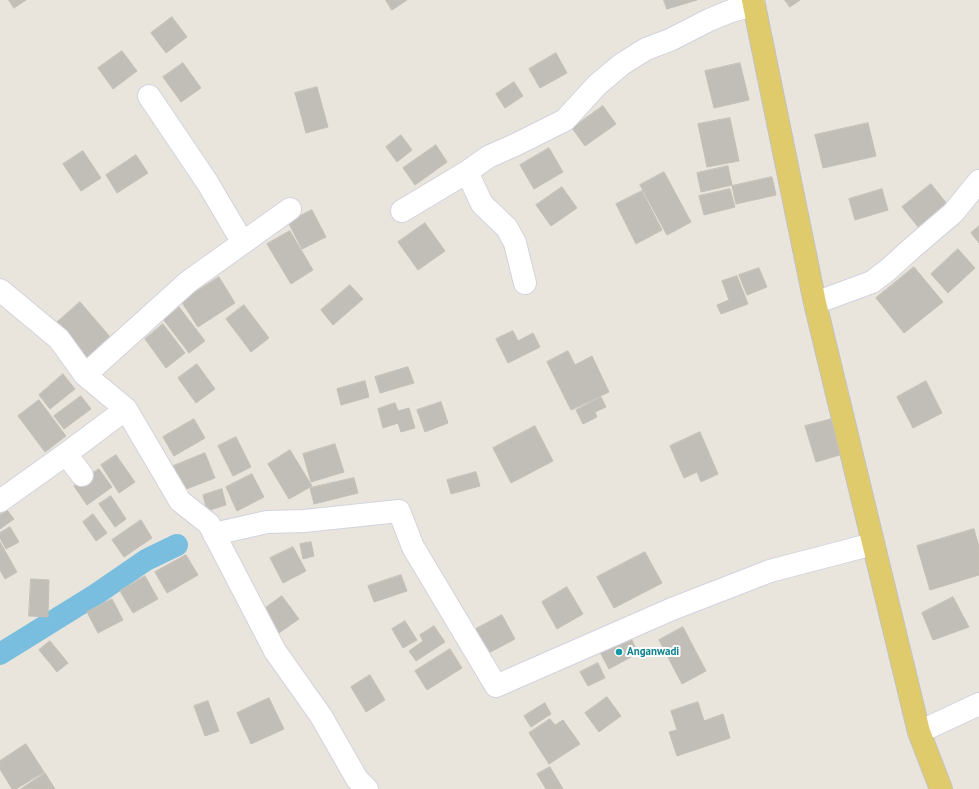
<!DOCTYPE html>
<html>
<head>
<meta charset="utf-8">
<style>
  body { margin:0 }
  canvas { display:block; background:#e9e4dc }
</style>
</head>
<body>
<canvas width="979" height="789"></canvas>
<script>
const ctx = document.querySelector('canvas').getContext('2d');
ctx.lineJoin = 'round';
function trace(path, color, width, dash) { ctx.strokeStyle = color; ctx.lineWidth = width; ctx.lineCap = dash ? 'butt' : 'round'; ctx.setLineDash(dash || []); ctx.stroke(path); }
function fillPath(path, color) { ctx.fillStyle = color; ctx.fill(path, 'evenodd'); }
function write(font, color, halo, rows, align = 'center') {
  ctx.font = font + ' "PT Sans",sans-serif'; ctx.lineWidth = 4; ctx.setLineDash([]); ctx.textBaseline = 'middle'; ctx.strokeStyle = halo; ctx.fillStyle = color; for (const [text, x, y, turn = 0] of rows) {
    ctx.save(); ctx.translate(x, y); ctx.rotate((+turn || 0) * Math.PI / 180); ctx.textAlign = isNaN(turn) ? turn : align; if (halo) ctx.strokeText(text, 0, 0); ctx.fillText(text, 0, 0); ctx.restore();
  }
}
const canal = new Path2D(`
  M0,654l95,-59 51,-35 31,-15`);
const building = new Path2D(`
  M9,0h17l-12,8z
  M386,0h21l-15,10z
  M664,0h33l-30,9z
  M785,0h15l-10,7z
  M172,17l15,20 -21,16 -15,-20z
  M122,51l15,20 -24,18 -15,-21z
  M556,53l11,20 -27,15 -11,-19z
  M183,63l18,25 -20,14 -18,-25z
  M740,63l9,37 -35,8 -9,-37z
  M514,82l9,14 -18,12 -9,-14z
  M317,87l11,40 -22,6 -11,-40z
  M603,106l13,18 -31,22 -13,-18z
  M730,118l9,43 -32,6 -9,-43z
  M868,123l8,33 -53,12 -8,-33z
  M401,135l11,15 -15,12 -11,-15z
  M436,145l11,17 -32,23 -12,-17z
  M549,148l14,24 -29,17 -14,-24z
  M83,151l18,27 -20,13 -18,-27z
  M136,155l12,18 -31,20 -11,-18z
  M728,166l4,19 -31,7 -4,-19z
  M664,172l27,50 -24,13 -27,-50z
  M772,177l4,18 -40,9 -4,-18z
  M931,184l21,26 -29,23 -21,-26z
  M562,187l15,21 -26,18 -15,-21z
  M730,189l5,18 -31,8 -5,-19z
  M882,189l6,21 -33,10 -6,-21z
  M642,191l20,39 -26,14 -20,-40z
  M312,210l14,27 -24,12 -14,-27z
  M425,223l20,28 -27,19 -20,-28z
  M979,226v17l-8,-10z
  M290,231l23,39 -22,14 -24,-40z
  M958,249l17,19 -27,25 -17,-19z
  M914,267l29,35 -39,31 -28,-35z
  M759,268l8,19 -20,8 -8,-20z
  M737,276l11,28 -27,10 -4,-9 12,-5 -7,-19z
  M219,277l16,26 -37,24 -17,-26z
  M350,285l13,14 -30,26 -12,-15z
  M80,302l31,36 -27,23 -30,-36z
  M244,305l25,33 -18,14 -25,-33z
  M179,307l26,34 -16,12 -26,-34z
  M163,324l22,29 -19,15 -21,-29z
  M513,331l5,10 15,-8 7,14 -32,16 -12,-24z
  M568,351l7,14 17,-9 17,36 -38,18 -24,-48z
  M197,364l18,25 -19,14 -18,-25z
  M408,367l6,16 -34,10 -5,-16z
  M63,374l12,15 -25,20 -11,-14z
  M365,381l4,16 -28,8 -4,-16z
  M926,381l16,32 -29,15 -16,-31z
  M81,396l10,13 -27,20 -10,-13z
  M601,397l5,10 -11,5 2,5 -14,7 -7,-14z
  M39,400l27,36 -21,16 -27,-36z
  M441,402l7,21 -23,9 -8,-22z
  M395,403l3,8 11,-3 6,20 -14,4 -3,-9 -15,5 -5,-19z
  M194,419l11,19 -31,18 -11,-19z
  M832,419l11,35 -27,8 -11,-36z
  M535,426l18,35 -42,22 -18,-35z
  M700,432l18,42 -17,8 -4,-10 -13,6 -14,-32z
  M236,437l15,30 -18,9 -15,-30z
  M335,444l9,28 -33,10 -8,-28z
  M290,450l22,36 -23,13 -21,-35z
  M205,453l10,25 -34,13 -10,-24z
  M116,455l19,27 -16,11 -18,-28z
  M99,469l13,18 -25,18 -13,-19z
  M476,472l4,14 -29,8 -4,-14z
  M252,474l12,23 -27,14 -11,-24z
  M354,478l4,15 -44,11 -4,-16z
  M222,489l4,16 -19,6 -4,-16z
  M111,496l15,23 -11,8 -16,-23z
  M7,510l7,9 -14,10v-14z
  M93,514l14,19 -11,8 -13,-19z
  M141,520l11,18 -28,19 -12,-17z
  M10,527l9,15 -13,7 -6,-11v-5z
  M974,529l5,18v28l-49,15 -13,-44z
  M0,542l17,30 -12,7 -5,-9z
  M311,542l3,14 -11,3 -3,-15z
  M293,547l13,24 -23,12 -13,-25z
  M645,552l17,31 -48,25 -17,-31z
  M186,555l12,20 -31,18 -12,-21z
  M401,575l6,16 -33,11 -6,-16z
  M145,576l13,23 -25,14 -13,-22z
  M31,579l18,1 -1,37 -19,-1z
  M567,587l16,27 -26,15 -15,-27z
  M282,596l17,23 -26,18 -16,-23z
  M953,597l16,30 -36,13 -11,-27z
  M112,599l11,21 -25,13 -11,-21z
  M502,615l13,24 -30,16 -13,-24z
  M405,621l12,19 -14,8 -11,-19z
  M434,626l11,16 -29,19 -7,-10 14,-10 -3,-6z
  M683,627l23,44 -24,13 -23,-44z
  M630,636l8,17 -29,16 -9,-17z
  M50,641l18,22 -11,9 -18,-22z
  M450,649l12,19 -35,22 -12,-19z
  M598,663l7,15 -17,8 -8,-14z
  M370,675l15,25 -19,12 -15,-25z
  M607,697l14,19 -22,16 -14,-19z
  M269,698l15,31 -33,15 -14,-31z
  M208,701l11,30 -14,5 -11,-30z
  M698,702l6,19 19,-7 7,24 -53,18 -8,-24 8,-2 -6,-19z
  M545,703l6,11 -20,13 -7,-11z
  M550,719l5,6 8,-5 17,24 -31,20 -20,-31z
  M26,744l18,28 -28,17h-4l-12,-20v-8z
  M550,767l13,22h-17l-9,-15z
  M45,773l10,16h-34z`);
const minor = new Path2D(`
  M149,96l58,86 36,61
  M402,211l65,-39
  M525,283l-10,-40 -8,-15 -25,-24 -15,-32 21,-15 29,-13 48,-24 32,-35 25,-21 24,-15 24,-9 39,-20 22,-9 23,-6
  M0,290l59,49 26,36 41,34 54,92 29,23 66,127 46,65 36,63 10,10
  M815,303l57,-21 17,-13 23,-21 41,-35 26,-32
  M85,375l103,-93 102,-73
  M66,454l16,21
  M0,501l66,-47 60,-45
  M214,534l53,-12 37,-1 95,-10 14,36 83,139 176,-77 98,-38 103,-27
  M919,732l60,-28`);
const major = new Path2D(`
  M753,0l62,303 104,429 22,57`);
const markers = [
  [619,652,4,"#0f9aa8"]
];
const cultureNames = [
  ["Anganwadi",627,652]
];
trace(canal, '#7abedf', 22);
fillPath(building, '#c1beb8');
trace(building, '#c4c0b6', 1);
trace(minor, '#d1d3df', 24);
trace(major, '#c3c3c3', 24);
trace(minor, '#fff', 22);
trace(major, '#dfcb6b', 22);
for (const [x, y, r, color] of markers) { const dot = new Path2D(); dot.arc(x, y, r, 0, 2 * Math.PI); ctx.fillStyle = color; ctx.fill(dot); trace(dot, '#fff', 1.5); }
write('bold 11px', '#0d838f', '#fff', cultureNames, 'left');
</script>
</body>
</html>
